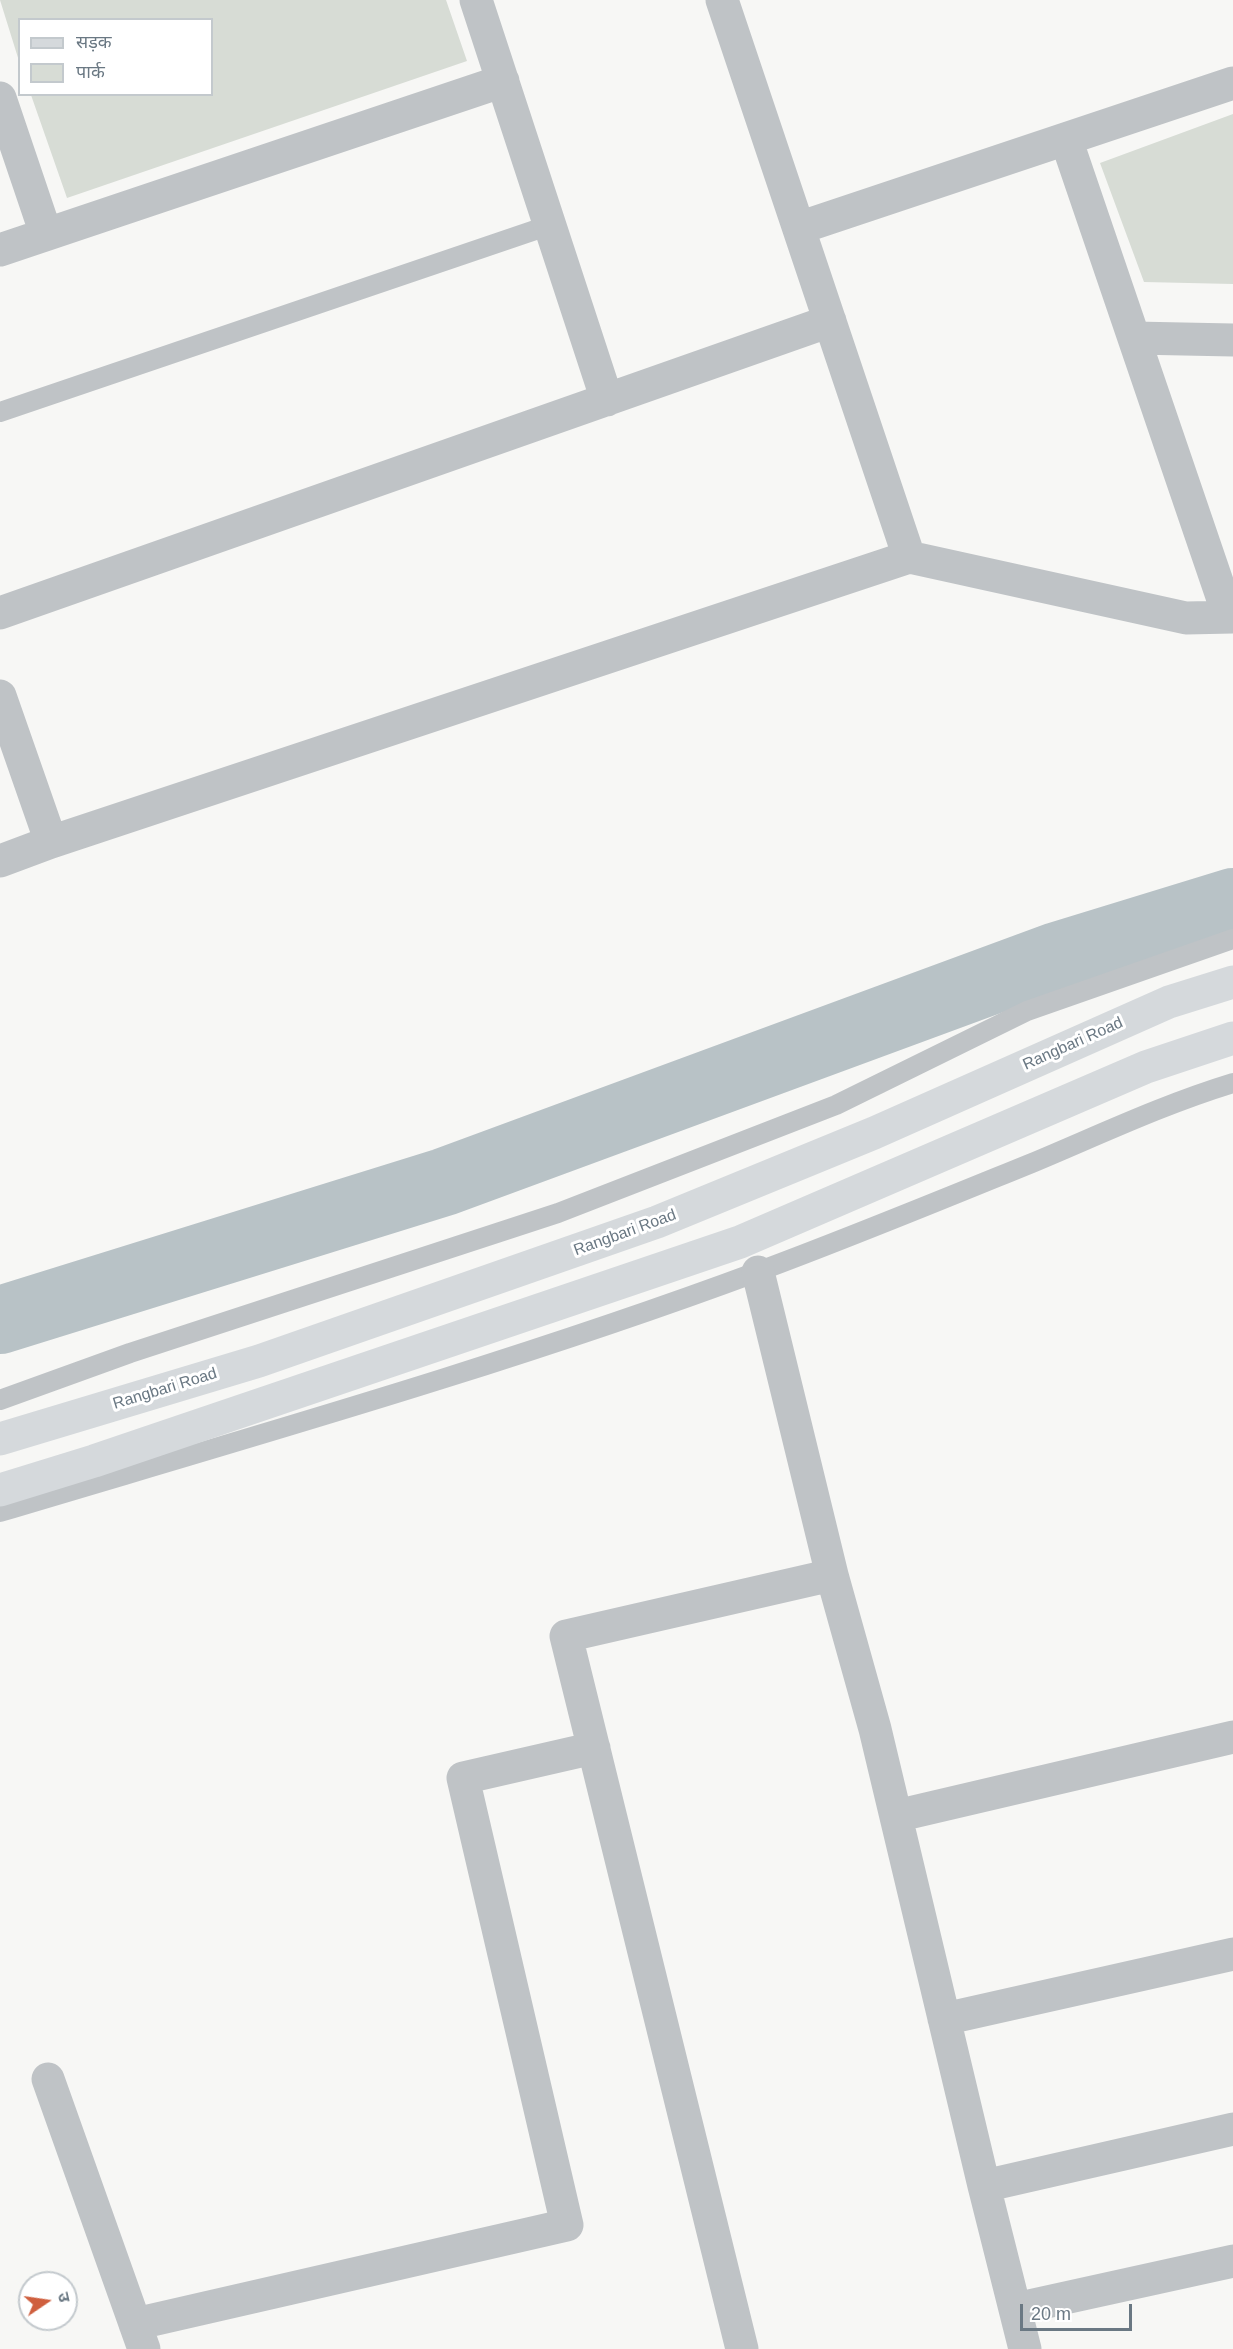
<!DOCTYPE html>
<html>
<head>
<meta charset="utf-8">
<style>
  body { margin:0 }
  #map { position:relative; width:1233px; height:2349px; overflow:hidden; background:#f7f7f5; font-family:Helvetica,"Noto Sans Devanagari",sans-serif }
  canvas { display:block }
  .legend { position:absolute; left:18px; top:18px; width:195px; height:78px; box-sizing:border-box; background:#fff; border:2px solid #c3c9cd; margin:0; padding:8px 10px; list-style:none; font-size:18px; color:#6a7883 }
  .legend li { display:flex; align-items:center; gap:12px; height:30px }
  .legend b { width:30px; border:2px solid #c3c9cd }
  .north { position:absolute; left:18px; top:2271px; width:60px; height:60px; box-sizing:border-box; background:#fff; border:2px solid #c3c9cd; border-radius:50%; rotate:77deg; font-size:16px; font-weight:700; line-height:24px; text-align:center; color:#6a7883 }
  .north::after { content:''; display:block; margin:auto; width:21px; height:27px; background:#cf5f3e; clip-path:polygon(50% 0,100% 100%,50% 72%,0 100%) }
  .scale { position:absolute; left:1020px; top:2304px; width:112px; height:27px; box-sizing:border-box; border:3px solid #6a7883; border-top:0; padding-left:8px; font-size:18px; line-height:21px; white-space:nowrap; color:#6a7883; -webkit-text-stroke:4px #fff; paint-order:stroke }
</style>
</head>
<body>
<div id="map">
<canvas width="1233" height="2349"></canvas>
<ul class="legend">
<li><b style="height:8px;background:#d5d9dc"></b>सड़क</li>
<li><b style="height:16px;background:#d7dcd5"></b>पार्क</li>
</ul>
<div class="north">उ</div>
<div class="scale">20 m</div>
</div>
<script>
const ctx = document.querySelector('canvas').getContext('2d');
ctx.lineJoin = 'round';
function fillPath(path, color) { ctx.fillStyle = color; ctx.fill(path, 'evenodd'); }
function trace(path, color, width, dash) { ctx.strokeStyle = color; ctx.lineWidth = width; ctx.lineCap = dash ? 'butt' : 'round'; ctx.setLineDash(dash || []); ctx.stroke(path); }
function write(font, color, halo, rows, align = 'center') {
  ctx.font = font + ' Helvetica,sans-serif'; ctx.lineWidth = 6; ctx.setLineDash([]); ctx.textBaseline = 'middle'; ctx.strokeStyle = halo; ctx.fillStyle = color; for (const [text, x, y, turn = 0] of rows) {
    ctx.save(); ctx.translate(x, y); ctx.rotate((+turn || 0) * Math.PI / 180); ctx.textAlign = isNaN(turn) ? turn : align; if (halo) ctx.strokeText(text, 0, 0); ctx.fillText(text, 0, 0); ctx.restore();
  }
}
const green = new Path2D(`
  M0,0h446l21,61 -400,137 -36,-103 181,-1v-74h-192l-1,41z
  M1233,114v170l-89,-2 -44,-119z`);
const river = new Path2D(`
  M0,1320l444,-138 613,-226 176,-54`);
const lane = new Path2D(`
  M0,412l550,-187
  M0,1400l130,-47 428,-140 278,-108 191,-94 206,-72
  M0,1512c254,-76 509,-148 757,-240 92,-34 184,-72 275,-109 67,-28 132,-59 201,-80`);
const street = new Path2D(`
  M476,0l131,400
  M722,0l187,557
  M0,98l46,136
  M1066,139l163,478
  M799,228l434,-145
  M0,250l503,-169
  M1134,338l99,2
  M0,613l830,-292
  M0,696l51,146
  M0,861l51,-19 858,-285 277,61 47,-1
  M758,1272l74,303 43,154 109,457 41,163
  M896,1816l337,-79
  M944,2019l289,-65
  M48,2079l96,270
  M984,2186l249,-57
  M1015,2309l218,-48
  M135,2324l432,-99 -104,-447 131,-30
  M742,2349l-176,-713 266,-61`);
const secondary = new Path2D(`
  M0,1439l259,-78 398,-139 217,-89 295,-131 64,-20
  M0,1490l94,-29 646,-219 406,-175 87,-29`);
const streetNames = [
  ["Rangbari Road",1073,1044,-24],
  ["Rangbari Road",625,1233,-20],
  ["Rangbari Road",165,1389,-17]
];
fillPath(green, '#d7dcd5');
trace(river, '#b8c2c6', 68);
trace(lane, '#bfc3c6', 20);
trace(street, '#bfc3c6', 33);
trace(secondary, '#d5d9dc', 33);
write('16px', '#6a7883', '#fff', streetNames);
</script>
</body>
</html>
